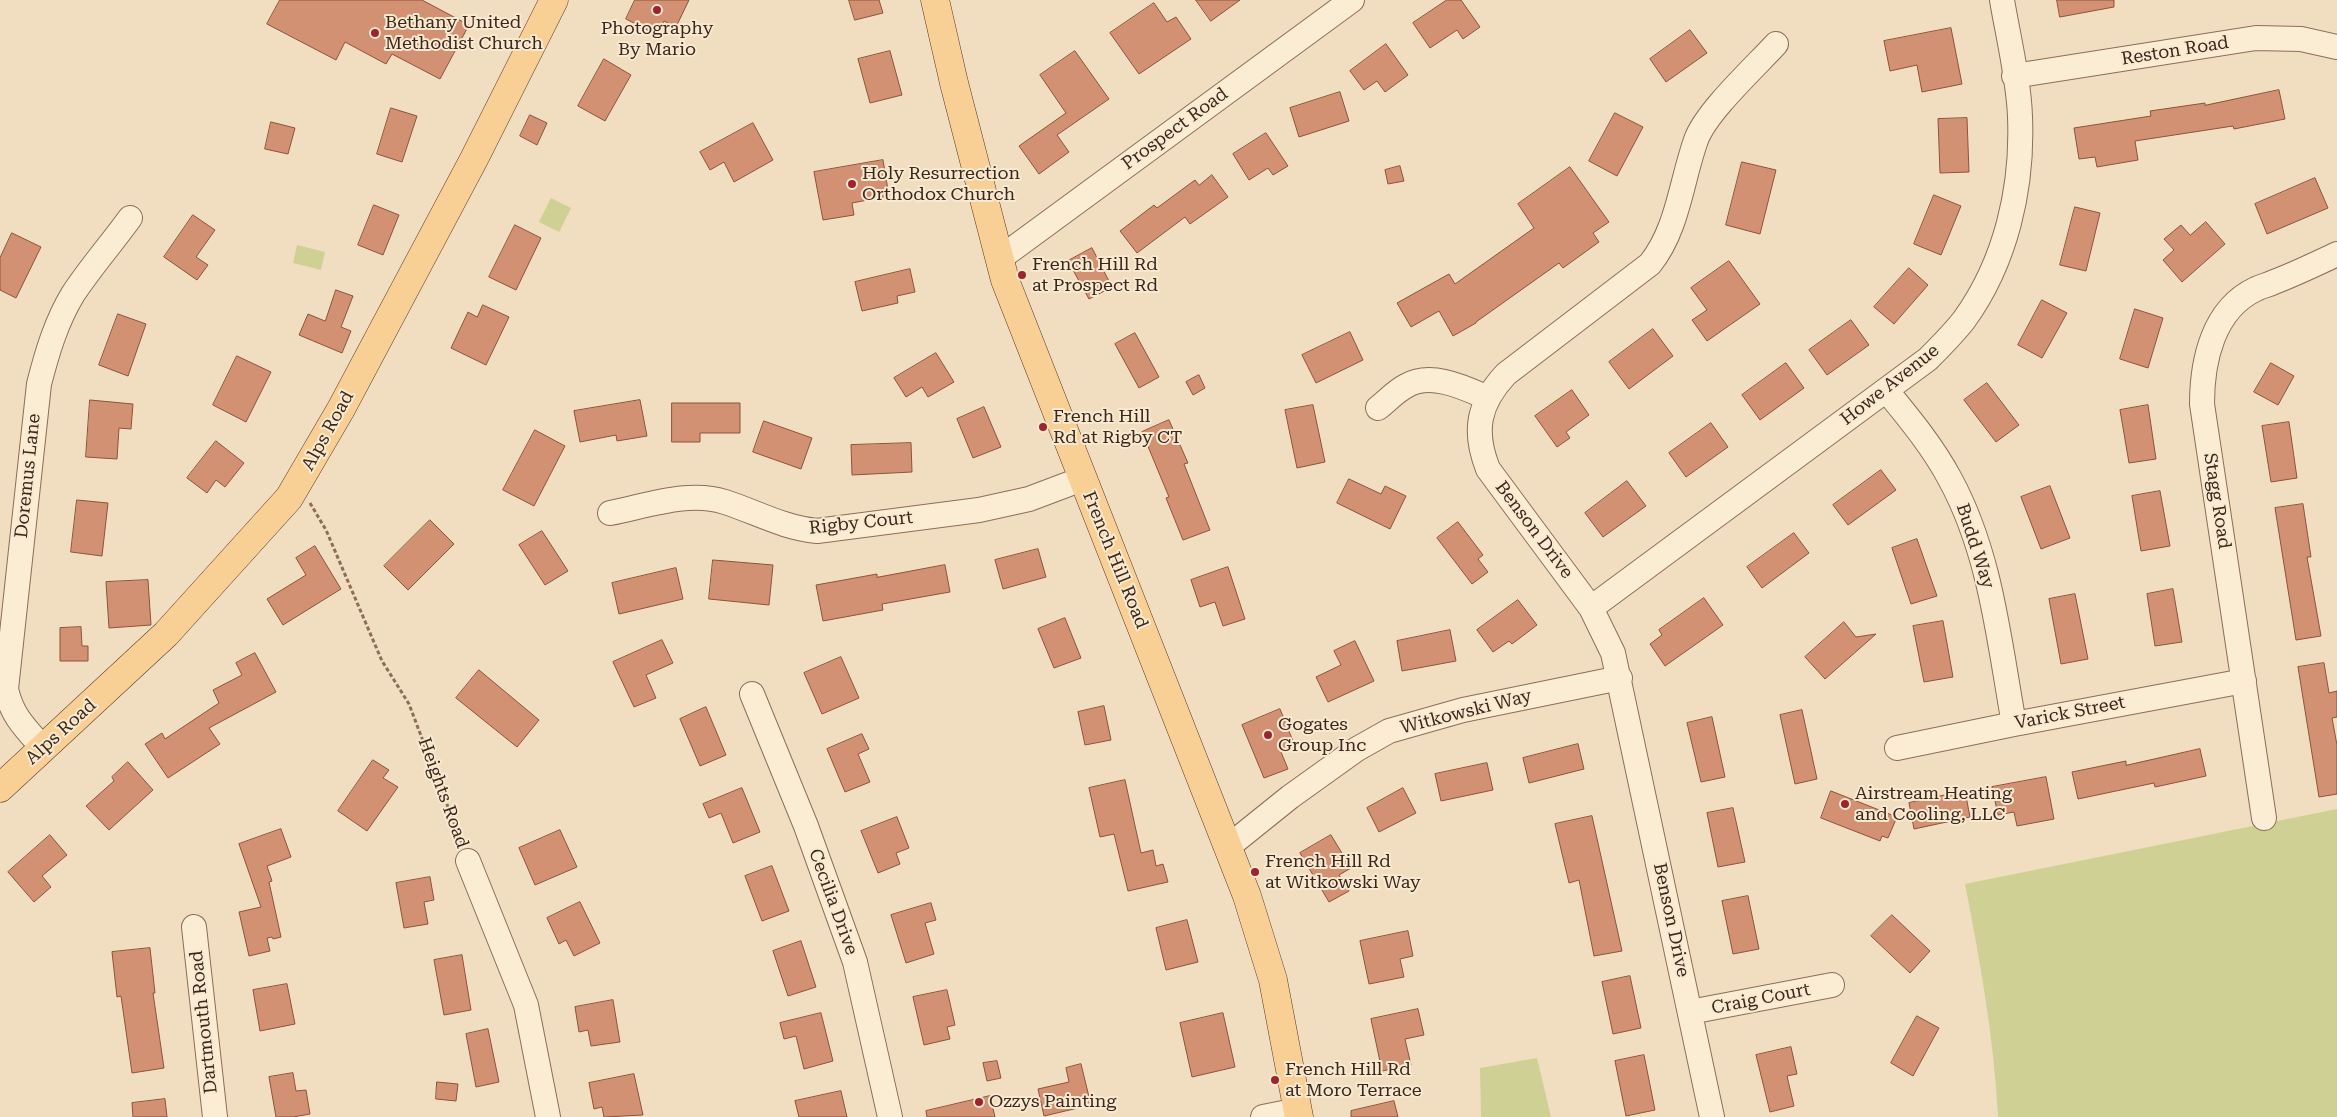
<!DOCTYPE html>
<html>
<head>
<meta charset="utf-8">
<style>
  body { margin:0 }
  canvas { display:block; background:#f1dec0 }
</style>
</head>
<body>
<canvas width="2337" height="1117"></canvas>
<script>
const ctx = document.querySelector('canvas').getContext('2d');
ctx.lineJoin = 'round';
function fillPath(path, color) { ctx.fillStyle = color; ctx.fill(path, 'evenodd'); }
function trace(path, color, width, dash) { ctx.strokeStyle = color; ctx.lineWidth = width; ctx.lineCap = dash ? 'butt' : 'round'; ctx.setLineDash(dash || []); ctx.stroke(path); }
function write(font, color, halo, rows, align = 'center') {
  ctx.font = font + ' "Roboto Serif",serif'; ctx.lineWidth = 4; ctx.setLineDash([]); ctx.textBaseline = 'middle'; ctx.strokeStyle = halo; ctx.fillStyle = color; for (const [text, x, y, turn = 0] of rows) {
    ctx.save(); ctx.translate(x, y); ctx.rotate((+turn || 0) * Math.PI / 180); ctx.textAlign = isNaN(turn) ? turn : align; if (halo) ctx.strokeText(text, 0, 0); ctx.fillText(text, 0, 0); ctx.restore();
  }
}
const green = new Path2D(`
  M551,198l20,10 -12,24 -20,-10z
  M297,245l28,7 -4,18 -28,-7z
  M2337,809v308h-339c-4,-79 -18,-156 -33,-233z
  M1537,1058l14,59h-70l-1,-49z`);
const building = new Path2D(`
  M280,0h142l47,25 -29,54 -48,-25 -6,10 -41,-22 -9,18 -69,-36z
  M635,0h54l-13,27 -12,-6 -7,14 -31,-16z
  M849,0h30l4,13 -28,7z
  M1196,0h44l-29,21z
  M1447,0h14l19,27 -17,12 -6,-9 -27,18 -17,-25z
  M2057,0h57v7l-54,10z
  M1154,3l13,19 9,-5 15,22 -52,35 -29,-41z
  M1951,28l11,56 -40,8 -5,-27 -27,6 -6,-30z
  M1690,30l17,23 -41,29 -16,-23z
  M1386,44l22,31 -23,17 -8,-11 -13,9 -14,-19z
  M890,51l12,44 -32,8 -12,-44z
  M1075,51l34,48 -52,36 12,17 -30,22 -20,-28 47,-33 -26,-38z
  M604,59l27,16 -26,46 -27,-15z
  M2279,90l6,29 -51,10 -1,-3 -98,15 3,19 -41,7 -2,-10 -16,2 -5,-31 77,-12 -1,-5 55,-8v2z
  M1340,92l9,29 -50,16 -9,-29z
  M391,108l26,8 -15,46 -25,-8z
  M1615,113l28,14 -26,49 -28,-15z
  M530,115l17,8 -10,22 -17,-9z
  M1967,118l2,54 -29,1 -2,-54z
  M271,122l24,6 -7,26 -23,-5z
  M753,123l20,37 -39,22 -10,-20 -14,8 -10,-18z
  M1266,133l22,33 -15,9 -5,-7 -19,12 -16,-26z
  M883,160l6,36 -37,7 2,12 -31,5 -9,-48z
  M1742,162l34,8 -16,64 -34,-9z
  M1400,166l4,15 -16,3 -3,-14z
  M1570,167l39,55 -16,11 6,9 -36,26 -4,-5 -83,59v1l-23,13 -14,-25 -28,16 -14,-24 52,-29 6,10 79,-56 -16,-24z
  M1212,175l16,22 -38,27 -5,-7 -48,36 -17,-22 34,-26 3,3 38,-28 4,5z
  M2315,178l13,30 -61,26 -12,-30z
  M1934,195l27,11 -20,49 -27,-11z
  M374,205l25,10 -16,40 -25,-10z
  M2075,207l25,6 -14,58 -26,-6z
  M193,215l22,15 -19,27 12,8 -11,15 -33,-23z
  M2206,222l19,22 -43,38 -19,-22 11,-10 -10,-11 17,-14 9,10z
  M515,225l26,13 -25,52 -27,-13z
  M12,233l29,14 -25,51 -16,-8v-32z
  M1092,248l20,39 -23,12 -21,-38z
  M1729,261l31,43 -53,37 -15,-21 15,-10 -16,-22z
  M1909,268l19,17 -34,39 -20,-17z
  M910,269l5,23 -18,4 1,7 -36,8 -7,-29z
  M336,290l17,6 -12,31 10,4 -9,22 -43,-18 9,-21 17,7z
  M2042,300l25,13 -25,45 -24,-13z
  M483,305l26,12 -23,48 -35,-17 17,-36 9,5z
  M2135,309l28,9 -15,50 -28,-9z
  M118,314l28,10 -18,52 -29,-11z
  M1851,320l18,25 -42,30 -18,-25z
  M1653,329l20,27 -44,33 -20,-27z
  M1350,332l13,28 -47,23 -14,-28z
  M1135,333l24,44 -20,11 -24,-44z
  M936,353l18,29 -26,15 -6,-10 -16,10 -12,-19z
  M237,356l34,16 -25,50 -33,-17z
  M1786,363l18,25 -44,32 -18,-25z
  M2271,363l23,13 -16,29 -24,-13z
  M1199,375l6,13 -12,7 -7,-13z
  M1987,383l32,42 -23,17 -32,-42z
  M1572,390l17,25 -23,17 4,6 -13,9 -22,-31z
  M90,400l43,4 -2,25 -12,-1 -2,31 -31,-2z
  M640,400l7,36 -30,5 -1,-6 -36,7 -6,-31z
  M672,403h68v30h-40v9h-28z
  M1313,405l12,57 -28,6 -12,-58z
  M2148,405l8,54 -27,4 -9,-53z
  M984,407l17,40 -28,11 -16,-39z
  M1169,420l19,43 -4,1 26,66 -27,10 -17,-42 3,-1 -27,-65z
  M764,421l48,17 -11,31 -48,-17z
  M2289,422l8,56 -26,4 -9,-56z
  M1711,423l17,24 -42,30 -17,-24z
  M535,430l30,16 -31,60 -31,-16z
  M216,441l28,22 -19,24 -9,-7 -9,13 -20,-15z
  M911,443l1,29 -60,3 -1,-30z
  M1881,470l15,20 -48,35 -15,-20z
  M1349,479l32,15 4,-8 21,10 -16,33 -53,-26z
  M1627,481l19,25 -43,31 -18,-24z
  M2050,486l20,52 -29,11 -20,-52z
  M2160,491l10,55 -29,5 -9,-55z
  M77,500l31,3 -6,53 -31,-4z
  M2303,504l8,53h-4l14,79 -25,4 -21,-132z
  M430,520l24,24 -46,46 -24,-24z
  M1458,522l25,33 -5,4 10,13 -16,12 -35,-46z
  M542,531l26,40 -23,14 -26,-40z
  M1794,533l15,20 -47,35 -15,-21z
  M1917,539l20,57 -26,8 -19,-56z
  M315,546l26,43 -58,36 -16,-26 39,-24 -10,-17z
  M1038,549l8,28 -43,12 -8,-29z
  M713,560l60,5 -4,40 -60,-6z
  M945,565l5,27 -68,12 1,6 -60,11 -7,-36 61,-11v3z
  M1228,567l17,52 -22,7 -8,-24 -15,5 -9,-27z
  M676,568l7,31 -64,15 -7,-31z
  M148,580l3,45 -42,3 -3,-46z
  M2173,589l9,53 -27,4 -8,-52z
  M2075,594l13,65 -27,5 -12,-65z
  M1704,598l19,27 -58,41 -15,-22 12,-9 -3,-5z
  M1518,600l19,25 -25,19 -3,-3 -16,11 -16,-22z
  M1065,618l16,40 -27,10 -16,-39z
  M1943,621l10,56 -29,5 -11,-56z
  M1844,622l12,15 20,-3 -51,45 -20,-22z
  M81,627l1,19h6v15h-28v-33z
  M1450,630l6,31 -54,10 -5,-30z
  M662,640l11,23 -27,12 10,23 -22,9 -21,-45z
  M1355,641l19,40 -46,21 -12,-25 25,-12 -7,-14z
  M255,653l21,39 -67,36 11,16 -52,34 -23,-34 17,-11 3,6 54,-36 -6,-13 29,-15 -6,-12z
  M841,657l18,41 -37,16 -18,-41z
  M2324,663l5,30 8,-2v26l-5,1 5,27v49l-18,3 -21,-130z
  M479,670l60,50 -22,27 -61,-49z
  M1104,706l7,34 -26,5 -7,-33z
  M706,707l20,48 -26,11 -20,-47z
  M1280,709l15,37 -14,6 7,17 -24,9 -22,-53z
  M1802,710l15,69 -22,5 -15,-69z
  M1712,717l13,60 -24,5 -14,-59z
  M862,734l7,15 -11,5 12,28 -25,10 -18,-43z
  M1578,744l6,25 -55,14 -6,-25z
  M2200,749l6,27 -51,11 -1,-4 -76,16 -6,-27 54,-11v4z
  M373,760l16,10 -6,8 15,9 -31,44 -29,-20z
  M128,762l25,28 -44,40 -23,-24 28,-25 -2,-4z
  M1487,763l6,27 -52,11 -6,-27z
  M2046,777l8,42 -37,7 -3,-14 -16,3 -6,-28z
  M1125,780l16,73 12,-3 3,16 7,-2 5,18 -40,9 -14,-57 -14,3 -11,-49z
  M742,788l18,44 -27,11 -12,-30 -12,5 -6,-14z
  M1403,788l13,25 -37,19 -12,-24z
  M1831,791l66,26 -9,21 -6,-2 -2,5 -59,-23z
  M1965,791l5,26 -56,12 -5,-26z
  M1733,808l12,54 -27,5 -11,-54z
  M1592,816l30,135 -28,5 -15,-76 -10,3 -14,-59z
  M897,817l12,31 -13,5 4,11 -22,9 -17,-42z
  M281,829l10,28 -24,9 5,15 -3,1 12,55 -8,2 -1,-2 -5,1 3,13 -21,5 -10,-44 22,-5 -22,-63z
  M560,830l17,37 -42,18 -16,-37z
  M50,835l17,20 -25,21 9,11 -17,15 -26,-30z
  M1331,835l20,33 -12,7 10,16 -20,11 -29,-49z
  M772,866l17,45 -27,10 -17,-45z
  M430,877l4,23 -10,2 4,22 -24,4 -8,-45z
  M1748,896l11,53 -26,5 -11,-53z
  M580,902l20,41 -26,13 -8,-16 -7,4 -12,-26z
  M931,903l5,17 -11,3 9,31 -28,9 -15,-48z
  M1892,915l38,36 -20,22 -39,-37z
  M1187,920l11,42 -32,8 -10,-42z
  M1408,931l5,25 -13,3 4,18 -35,7 -9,-43z
  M801,941l15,46 -28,9 -15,-45z
  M150,948l5,45h-2l11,75 -32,5 -11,-77 -4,1 -5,-45z
  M462,955l9,55 -27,5 -10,-55z
  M1630,976l11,52 -28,6 -11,-52z
  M287,984l8,40 -35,7 -7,-41z
  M947,990l8,35 -8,2 3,12 -26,6 -11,-48z
  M613,1000l7,42 -29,4 -3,-16 -9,2 -4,-25z
  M1418,1009l6,26 -19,4 6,26 -29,6 -11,-52z
  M821,1013l12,48 -29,8 -8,-33 -12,3 -4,-16z
  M1223,1013l12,54 -43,10 -12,-54z
  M1917,1016l22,12 -26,48 -22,-13z
  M488,1029l11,53 -23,5 -10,-53z
  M1791,1047l6,27 -10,2 7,30 -24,6 -14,-57z
  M1644,1055l11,55 -29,6 -11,-55z
  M997,1061l4,17 -14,3 -4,-18z
  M1081,1064l10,41 -47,11 -6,-27 31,-7 -3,-14z
  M293,1073l3,18 10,-1 4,24 -17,3h-17l-7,-40z
  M634,1074l9,41 -39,2 -2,-10 -8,2 -5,-26z
  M437,1082l21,2 -2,17 -20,-2z
  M841,1091l6,26h-48l-4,-16z
  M990,1096l5,21h-68l-1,-6z
  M165,1099l2,18h-34l-1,-14z
  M1394,1101l4,16h-47v-6z`);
const path = new Path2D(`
  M310,503l16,27 56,131 27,43 53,140`);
const minor = new Path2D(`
  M2014,76l242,-38 45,1 36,8
  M999,259l353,-259
  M1886,390c23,28 47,57 64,89 41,75 49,162 64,245
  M1378,408c9,-7 18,-17 28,-22 25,-15 59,2 82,12
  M610,513c37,-7 79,-23 115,-11 31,10 59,26 92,29l162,-21 50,-11 53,-20
  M1591,608l337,-249c12,-12 25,-25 36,-39 42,-58 59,-132 56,-203 -1,-36 -12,-81 -18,-117
  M752,694l54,132 49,136 35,155
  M43,748c-18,-20 -31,-32 -37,-59l33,-305c8,-31 17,-62 34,-90 17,-26 39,-51 57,-76
  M1897,748l117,-24 230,-43
  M2264,818l-62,-414c0,-43 11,-95 54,-115 6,-3 12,-4 18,-7 21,-8 42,-18 63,-28
  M1229,846l61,-49 67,-48 32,-18 74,-21 157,-32
  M468,861l58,144 22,112
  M194,927l21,190
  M1690,1012l142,-27
  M1263,1117l35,-7
  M1712,1117l-99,-464 -22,-45 -103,-139c-15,-38 -10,-65 18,-95l144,-110c28,-35 31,-82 46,-124 10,-28 58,-72 80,-96`);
const major = new Path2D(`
  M935,0l19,83 51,197 242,616 26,84 26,137
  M0,788l166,-154 123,-136 52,-89 133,-250 80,-159`);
const markers = [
  [657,10,5,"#9f222f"],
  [375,33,5,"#9f222f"],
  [852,184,5,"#9f222f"],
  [1022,275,5,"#9f222f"],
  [1043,427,5,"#9f222f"],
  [1268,735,5,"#9f222f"],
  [1845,804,5,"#9f222f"],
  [1255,872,5,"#9f222f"],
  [1275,1080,5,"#9f222f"],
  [979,1102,5,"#9f222f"]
];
const poiNames = [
  ["Bethany United",385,23],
  ["Methodist Church",385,44],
  ["Photography",657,29,"center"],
  ["By Mario",657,50,"center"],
  ["Holy Resurrection",862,174],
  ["Orthodox Church",862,195],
  ["French Hill Rd",1032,265],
  ["at Prospect Rd",1032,286],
  ["French Hill",1053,417],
  ["Rd at Rigby CT",1053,438],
  ["Gogates",1278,725],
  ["Group Inc",1278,746],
  ["Airstream Heating",1855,794],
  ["and Cooling, LLC",1855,815],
  ["French Hill Rd",1265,862],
  ["at Witkowski Way",1265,883],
  ["French Hill Rd",1285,1070],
  ["at Moro Terrace",1285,1091],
  ["Ozzys Painting",989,1102]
];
const streetNames = [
  ["Reston Road",2175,51,-9],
  ["Prospect Road",1175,129,-36],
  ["Howe Avenue",1890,385,-38],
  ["Alps Road",328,431,-61],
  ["Doremus Lane",28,476,-84],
  ["Stagg Road",2217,501,81],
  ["Rigby Court",861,523,-6],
  ["Benson Drive",1534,530,53],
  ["Budd Way",1975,546,72],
  ["French Hill Road",1115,560,68],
  ["Witkowski Way",1466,712,-14],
  ["Varick Street",2070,713,-11],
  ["Alps Road",61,732,-42],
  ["Heights Road",443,793,70],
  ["Cecilia Drive",833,902,70],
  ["Benson Drive",1671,920,78],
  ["Craig Court",1761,999,-11],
  ["Dartmouth Road",204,1022,-96]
];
fillPath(green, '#cfd093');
fillPath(building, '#d29173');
trace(building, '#8d533a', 1);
trace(minor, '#8c6e56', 26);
trace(major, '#593c2b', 29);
trace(path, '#8c6e56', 3, [4, 2.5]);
trace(minor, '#fbecd4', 24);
trace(major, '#f8cf94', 28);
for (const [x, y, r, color] of markers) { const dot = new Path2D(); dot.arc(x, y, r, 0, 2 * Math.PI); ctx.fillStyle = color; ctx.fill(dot); trace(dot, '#f8e9d0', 2); }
write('18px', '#3a281c', '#f8e9d0', poiNames, 'left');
write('18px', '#3a281c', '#f8e9d0', streetNames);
</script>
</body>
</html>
